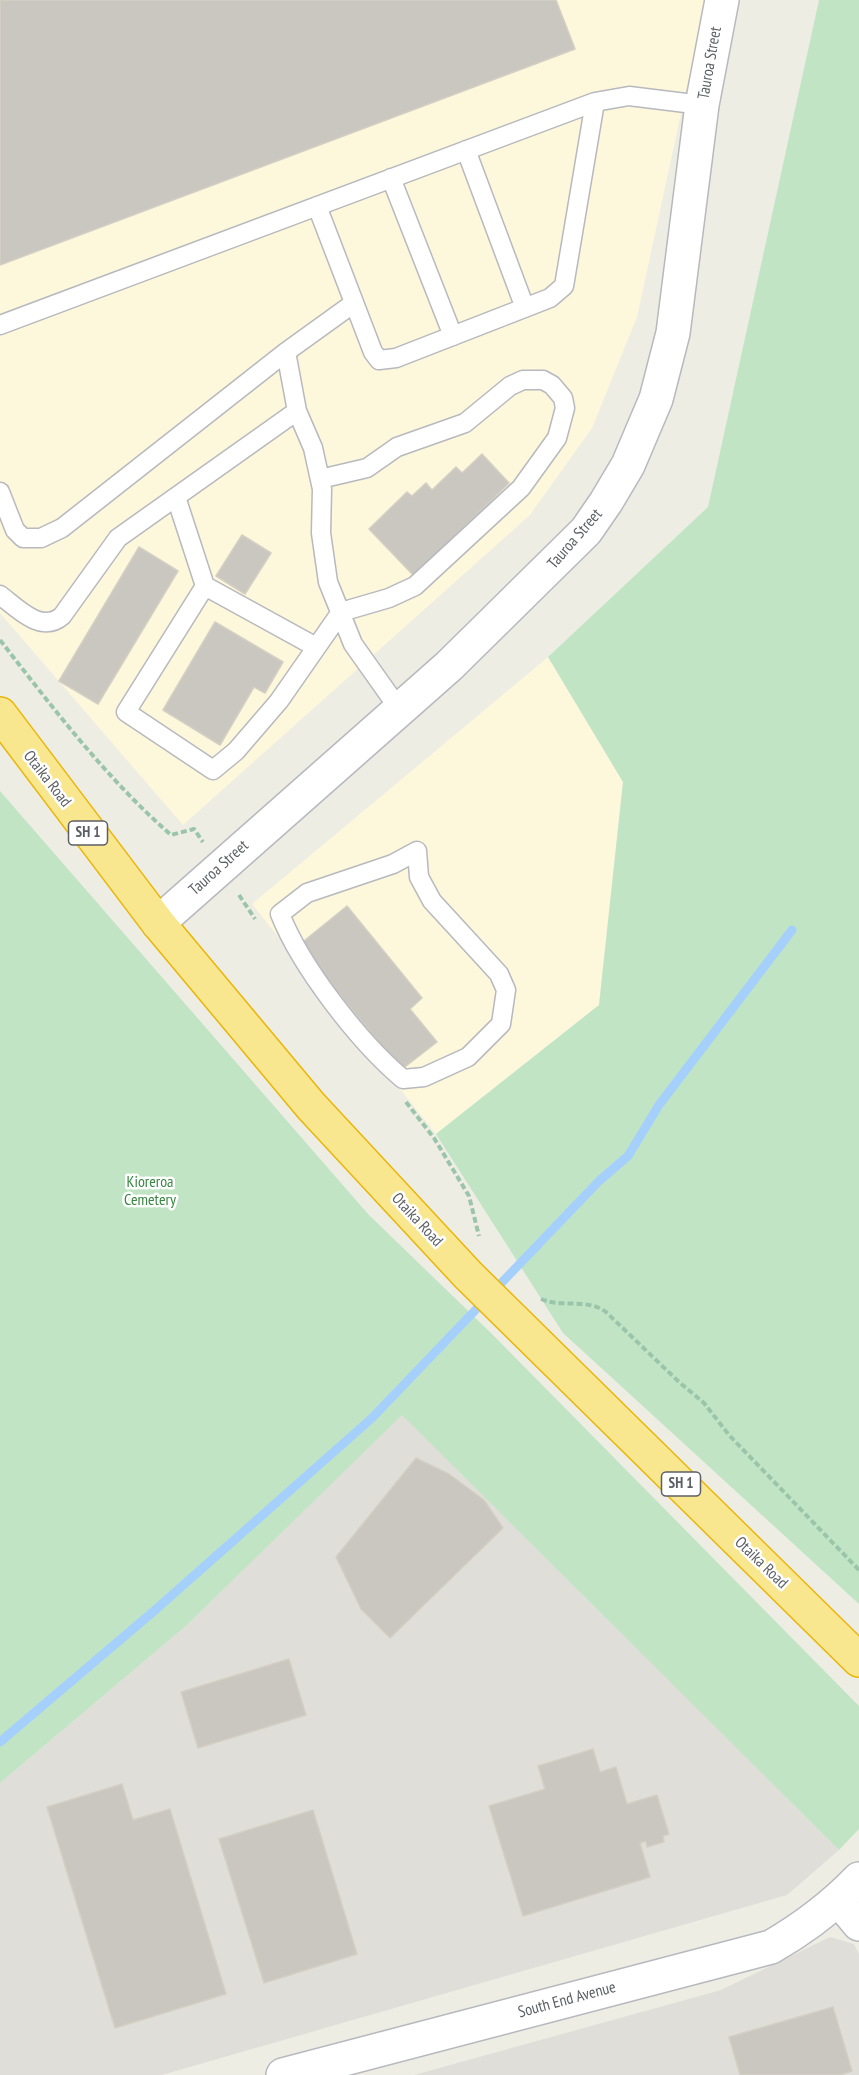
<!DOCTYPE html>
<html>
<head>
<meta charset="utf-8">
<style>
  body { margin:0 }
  canvas { display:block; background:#eeede4 }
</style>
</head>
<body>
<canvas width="859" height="2075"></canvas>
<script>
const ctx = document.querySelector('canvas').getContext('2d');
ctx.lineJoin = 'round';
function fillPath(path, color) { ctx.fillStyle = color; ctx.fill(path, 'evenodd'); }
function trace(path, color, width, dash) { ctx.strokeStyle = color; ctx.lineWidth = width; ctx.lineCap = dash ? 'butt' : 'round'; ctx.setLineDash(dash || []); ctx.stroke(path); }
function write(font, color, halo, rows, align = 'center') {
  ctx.font = font + ' "PT Sans Narrow",sans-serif'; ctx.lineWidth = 5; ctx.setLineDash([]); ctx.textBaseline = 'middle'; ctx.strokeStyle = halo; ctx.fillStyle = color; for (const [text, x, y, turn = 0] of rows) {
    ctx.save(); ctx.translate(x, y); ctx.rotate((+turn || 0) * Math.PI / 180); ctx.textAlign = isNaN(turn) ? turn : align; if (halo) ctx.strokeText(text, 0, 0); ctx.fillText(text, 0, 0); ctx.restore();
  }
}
const commercial = new Path2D(`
  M0,0h708l-20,81 -51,236 -45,111 -62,87 -347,310 -183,-212z
  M548,657l75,125 -24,223 -163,129 -184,-230z`);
const industrial = new Path2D(`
  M402,1414l437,436 -52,45 -625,180h-162v-292l187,-158z
  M830,1937l24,7 5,10v121h-445l307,-85z`);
const green = new Path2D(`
  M819,0h40v1604l-296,-271 -127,-199 163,-129 24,-223 -75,-125 160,-150z
  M0,791l368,423 123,119 368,373v123l-20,21 -437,-435 -215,210 -187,158z`);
const stream = new Path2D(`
  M0,1742l154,-131 218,-193 227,-237 29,-25 31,-51 133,-175`);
const building = new Path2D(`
  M0,0h556l19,49 -575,216z
  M482,454l27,29 -95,93 -45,-47 38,-37 5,4 14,-13 6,7 24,-23 6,6z
  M242,535l29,18 -26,41 -29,-18z
  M139,547l39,24 -80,133 -39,-23z
  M215,622l68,40 -18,31 -11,-6 -34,58 -57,-35z
  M347,906l75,92 -12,11 27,33 -36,28 -102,-125z
  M416,1458l33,16 35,26 19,28 -113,110 -29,-29 -25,-52z
  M289,1659l17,56 -108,33 -17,-56z
  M593,1749l7,23 16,-5 11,37 30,-9 12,39 -6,2 1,6 -17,5 -1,-6 -6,2 10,34 -127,39 -34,-110 56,-17 -7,-23z
  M122,1784l11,36 37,-11 56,185 -111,34 -68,-221z
  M313,1810l44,144 -93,29 -45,-144z
  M833,2007l19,64 -12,4h-100l-11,-38z`);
const path = new Path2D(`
  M0,640c53,68 106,138 171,195l23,-6 9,13
  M239,895l16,24
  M406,1102l28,36 35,58 10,40
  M541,1299c21,9 47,-1 65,13l73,70 25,21 25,32 130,135`);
const lane = new Path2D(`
  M466,150l59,158
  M391,178l62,158
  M317,206l56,146 6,8 17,-2 154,-60 14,-12 31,-184
  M0,325l595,-223 34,-6 73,9
  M286,352l68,-49
  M0,492l15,38 8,8h18l21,-10 224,-176 11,59 16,37 9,41 -1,44 7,49 25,62 46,65
  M176,497l29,89
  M0,595c17,13 41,39 62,21l56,-78 179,-127
  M316,647l-111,-61 -79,126 87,58 23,-19 43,-50 62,-89 48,-14 26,-12 106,-98 36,-50 8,-30 -2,-10 -11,-13 -9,-5h-20l-13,6 -45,37 -68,24 -30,21 -47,11
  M417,851l2,26 13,24 67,73 7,16 -5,34 -33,33 -44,20 -21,2c-44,-37 -102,-112 -123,-165l27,-21 86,-29z`);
const street = new Path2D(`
  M158,923l291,-257 137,-135 20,-29 22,-37 28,-66 17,-66 29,-228 20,-105
  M839,1900l20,24
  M283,2075l488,-128c33,-19 61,-40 88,-68`);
const highway = new Path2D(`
  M0,714l158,209 153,183 157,169 391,385`);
const shields = [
  [88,833,39],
  [681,1484,39]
];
const shieldNames = [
  ["SH 1",88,833],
  ["SH 1",681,1484]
];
const streetNames = [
  ["Tauroa Street",710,63,-80],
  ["Tauroa Street",575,539,-49],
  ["Otaika Road",47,779,52],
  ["Tauroa Street",219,868,-42],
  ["Otaika Road",417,1220,47],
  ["Otaika Road",761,1563,44],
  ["South End Avenue",567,2000,-15]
];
const parkNames = [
  ["Kioreroa",150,1182],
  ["Cemetery",150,1200]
];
fillPath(commercial, '#fdf7db');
fillPath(industrial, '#e0ded8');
fillPath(green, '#c1e5c4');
trace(stream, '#a6d0fc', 9);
fillPath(building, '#cac7c1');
trace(building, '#d3cfc3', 1.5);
trace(lane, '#b7b9be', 21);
trace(street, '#b7b9be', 36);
trace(highway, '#eab508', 36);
trace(path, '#9bc5ab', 4, [6, 3]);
trace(lane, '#fff', 18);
trace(street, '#fff', 33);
trace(highway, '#f9e790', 33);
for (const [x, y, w] of shields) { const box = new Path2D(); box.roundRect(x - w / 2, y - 12, w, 24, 4.5); ctx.fillStyle = '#fff'; ctx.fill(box); trace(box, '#5c5f64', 1.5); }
write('bold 15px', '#5c5f64', null, shieldNames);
write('16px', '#5c5f64', '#fff', streetNames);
write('16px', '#398643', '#fff', parkNames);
</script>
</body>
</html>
